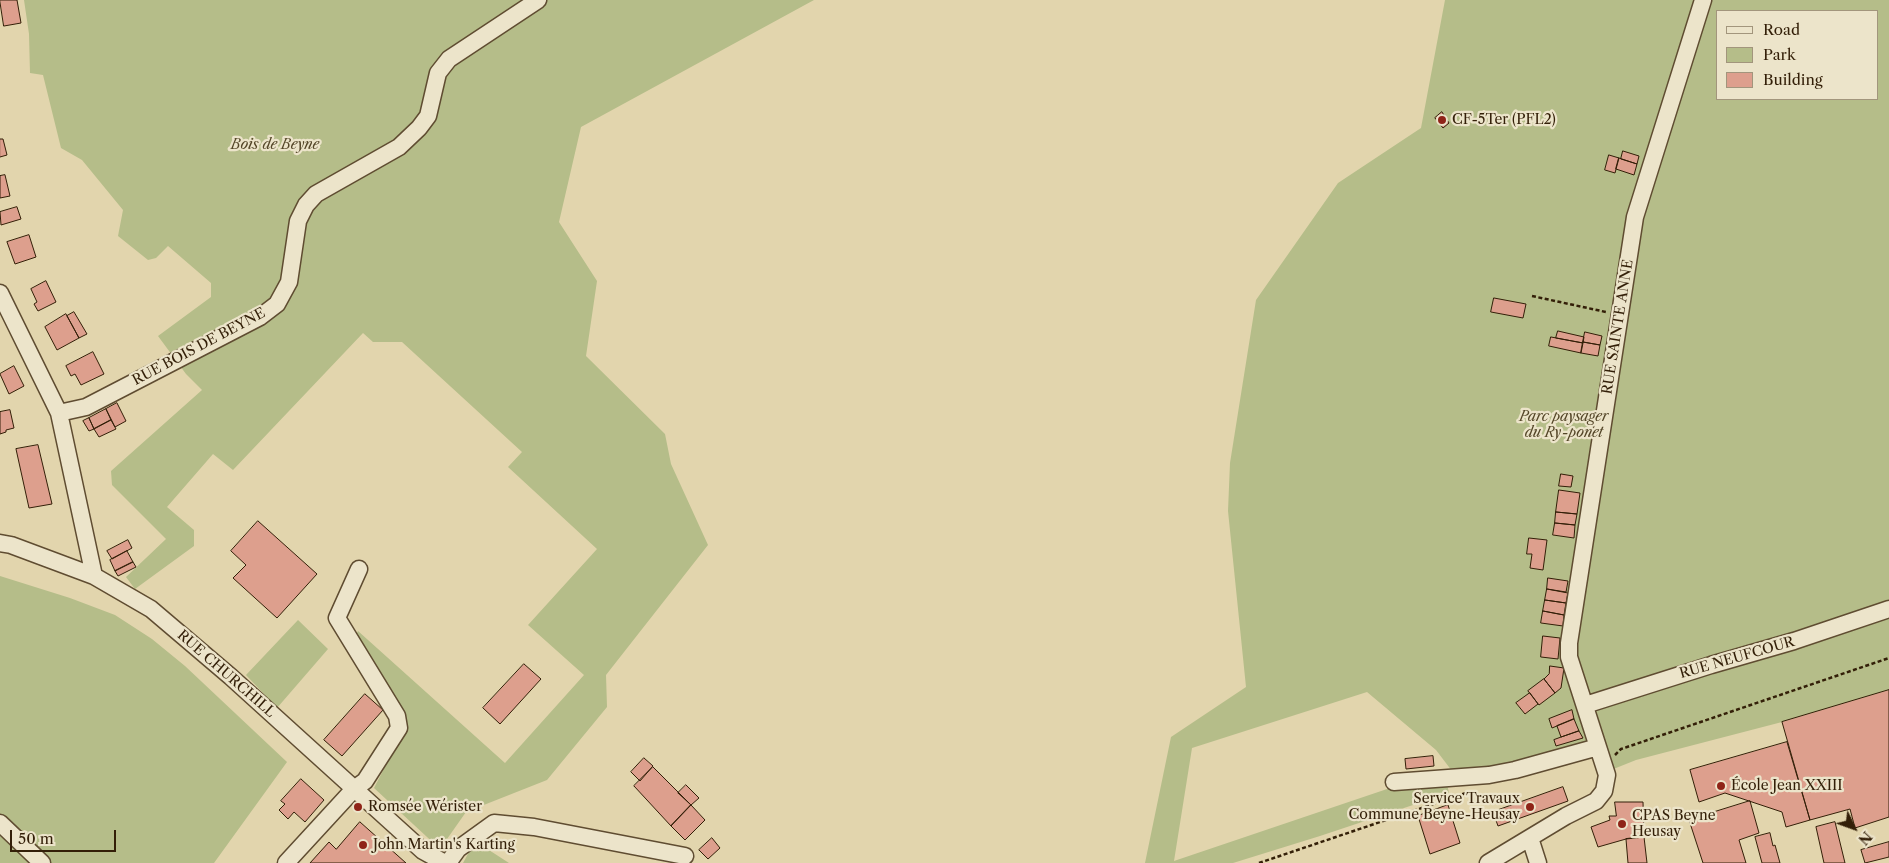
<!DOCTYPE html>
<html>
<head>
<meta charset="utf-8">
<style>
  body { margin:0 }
  #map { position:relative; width:1889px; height:863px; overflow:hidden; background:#e2d5ad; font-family:"Libre Caslon Text",serif }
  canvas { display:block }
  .legend { position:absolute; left:1716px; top:10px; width:162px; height:90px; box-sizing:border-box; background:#ece4ca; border:1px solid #a2957c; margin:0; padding:6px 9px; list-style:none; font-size:15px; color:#331f08 }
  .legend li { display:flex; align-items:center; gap:10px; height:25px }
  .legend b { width:25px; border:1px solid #a2957c }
  .north { position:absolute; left:1829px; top:803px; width:50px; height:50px; -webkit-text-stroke:4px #ece4ca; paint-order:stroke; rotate:132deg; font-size:14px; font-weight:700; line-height:20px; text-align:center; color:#331f08 }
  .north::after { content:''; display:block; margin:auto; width:18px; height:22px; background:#331f08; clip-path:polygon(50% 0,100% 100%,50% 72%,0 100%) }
  .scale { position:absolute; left:10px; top:830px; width:106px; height:22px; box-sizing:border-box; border:2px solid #331f08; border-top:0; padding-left:6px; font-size:15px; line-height:18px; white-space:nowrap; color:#331f08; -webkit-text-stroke:4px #ece4ca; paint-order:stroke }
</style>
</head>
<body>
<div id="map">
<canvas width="1889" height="863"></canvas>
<ul class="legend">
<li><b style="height:6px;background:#ece4ca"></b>Road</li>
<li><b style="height:14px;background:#b5bd89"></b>Park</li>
<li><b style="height:14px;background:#dd9f8d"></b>Building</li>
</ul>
<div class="north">N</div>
<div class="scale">50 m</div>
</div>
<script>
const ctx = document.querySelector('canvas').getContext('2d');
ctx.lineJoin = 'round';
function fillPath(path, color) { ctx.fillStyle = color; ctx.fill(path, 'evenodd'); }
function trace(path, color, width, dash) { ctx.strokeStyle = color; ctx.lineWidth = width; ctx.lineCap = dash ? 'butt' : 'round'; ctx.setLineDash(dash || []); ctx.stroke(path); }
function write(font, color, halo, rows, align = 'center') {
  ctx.font = font + ' "Libre Caslon Text",serif'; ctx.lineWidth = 4.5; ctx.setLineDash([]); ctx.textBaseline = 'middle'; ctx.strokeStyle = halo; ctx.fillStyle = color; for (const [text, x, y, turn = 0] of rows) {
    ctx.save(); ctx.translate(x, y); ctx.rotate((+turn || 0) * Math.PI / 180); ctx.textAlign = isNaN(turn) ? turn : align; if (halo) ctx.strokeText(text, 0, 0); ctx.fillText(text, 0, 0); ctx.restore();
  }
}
const green = new Path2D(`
  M24,0h790l-233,127 -22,95 38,59 -11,75 79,78 6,30 37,81 -102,130 1,32 -60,73 -81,32 -26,37 -66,-61 29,-56 -47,-97 2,-4 147,132 79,-88 -56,-50 69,-76 -89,-82 14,-15 -120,-110h-29l-10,-9 -130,137 -20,-16 -46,53 27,23v16l-59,43 -9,-12 40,-38 -54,-54 -1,-14 91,-81 -16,-16 -28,-38 53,-39v-14l-43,-37 -12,12 -8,2 -30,-24 5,-26 -41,-50 -21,-12 -18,-73 -13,-2 -1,-39z
  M1445,0h444v690l-107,32 -146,38 -25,10 -13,-23 -83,23 -63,1 -16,-21 -69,-58 -175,56 -18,113 219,-74 54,-3 2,9 -129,43 -87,27h-88l26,-126 75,-50 -18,-176 2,-48 26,-163 82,-117 83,-55zM1718,11h160v88h-160z
  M0,576l70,22 45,17 37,24 33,27 102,96 -73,101h-214z
  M298,620l30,29 -51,59 -31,-33z
  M475,841l34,22h-46z`);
const building = new Path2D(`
  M0,0h17l4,23 -17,3z
  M1442,112l7,11 -6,5 -8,-10z
  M0,139h3l4,16 -7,2z
  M1623,151l16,5 -2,8 -16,-5z
  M1609,155l10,3 -4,15 -10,-3z
  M1619,158l18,6 -3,11 -18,-6z
  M5,175l5,21 -10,2v-22z
  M17,207l4,12 -20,6 -1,-13z
  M29,235l7,22 -21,7 -8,-22z
  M46,281l10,21 -18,9 -4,-7 3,-2 -6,-13z
  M1494,298l32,6 -3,14 -32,-6z
  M74,312l13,22 -8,4 -12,-22z
  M66,314l13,24 -22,12 -12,-23z
  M1558,331l26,6 -1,6 -27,-5z
  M1585,332l17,4 -2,9 -17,-3z
  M1551,337l32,6 -2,10 -32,-7z
  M1583,342l17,3 -2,11 -17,-3z
  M93,352l11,22 -23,11 -6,-11 -4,2 -5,-10z
  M14,366l10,20 -15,8 -9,-20z
  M117,403l9,18 -11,6 -9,-18z
  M106,409l5,11 -17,9 -5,-11z
  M10,410l4,18 -8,2v2l-6,2v-22z
  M89,418l5,11 -5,2 -6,-10z
  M111,420l5,9 -17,8 -5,-8z
  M38,445l14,59 -23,4 -13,-59z
  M1561,474l12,2 -2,11 -12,-1z
  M1559,490l21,3 -3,21 -21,-2z
  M1556,512l21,2 -2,11 -20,-2z
  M258,521l59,53 -40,44 -44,-40 13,-13 -15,-14z
  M1555,523l20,2 -1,13 -21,-3z
  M1529,538l18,2 -4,30 -13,-2 2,-14h-5z
  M128,540l4,8 -20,11 -5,-8z
  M127,551l6,11 -18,9 -5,-11z
  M133,562l3,5 -18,9 -3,-5z
  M1548,578l20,3 -2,11 -19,-3z
  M1547,589l21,4 -2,10 -21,-3z
  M1545,600l21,3 -2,12 -21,-4z
  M1543,611l21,4 -1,11 -22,-3z
  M1543,636l17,2 -2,21 -17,-2z
  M524,664l17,15 -41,45 -17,-16z
  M1550,666l14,2 -3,20 -6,5 -11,-14 5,-5z
  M1544,679l11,14 -16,12 -11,-14z
  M1889,690v127l-34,11 -5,-19 -40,11 -28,-98z
  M1530,693l8,11 -13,10 -9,-11z
  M365,694l18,16 -41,46 -18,-16z
  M1572,710l2,9 -22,9 -3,-9z
  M1574,719l5,12 -18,6 -4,-11z
  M1579,731l4,7 -27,8 -2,-6z
  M1787,742l23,78 -24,7 -4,-15 -57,-19 -26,9 -9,-32z
  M1433,756l1,10 -28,3 -1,-10z
  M644,758l9,8 -13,15 -9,-9z
  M653,767l38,38 -20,21 -37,-40z
  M301,779l23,21 -19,22 -11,-10 -6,7 -9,-9 6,-6 -4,-3z
  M686,785l13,13 -8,7 -13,-12z
  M1563,787l5,14 -70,25 -5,-14z
  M1750,801l9,32 -20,7 7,23h-43l-14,-43z
  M1615,802h28l1,35 -18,2 -28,8 -7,-20 19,-7 -1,-4h7z
  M691,805l14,15 -20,20 -14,-14z
  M1448,805l12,38 -30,11 -12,-38z
  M360,822l46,41h-96l19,-21 7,7z
  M1835,822l10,41h-21l-8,-36z
  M1770,833l3,13 2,-1 5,18h-18l-7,-26z
  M1644,837l3,26h-19l-2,-24z
  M712,838l8,10 -12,11 -9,-9z
  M1889,842v15l-24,6 -4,-13z`);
const path = new Path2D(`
  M1532,296l74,16
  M1615,755l6,-6 6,-2 262,-89
  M1259,863l207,-70`);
const minor = new Path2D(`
  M0,293l59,120 35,163
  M59,413l27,-6 174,-90 17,-13 12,-22 9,-61 8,-16 10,-11 83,-47 20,-19 9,-12 10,-43 11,-14 89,-59
  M0,543l11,2 83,31 57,33 80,68 192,174 22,12
  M1585,705l126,-40 83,-24 95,-32
  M1394,782l95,-7 26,-5 83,-23
  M0,823l42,40
  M1530,838l8,25
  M286,863l68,-74 11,-8 34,-53 -2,-12 -60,-98 22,-49
  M448,863l10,-14 36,-26 40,4 151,29
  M1488,863l78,-47 30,-15 8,-10 3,-16 -38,-118v-14l66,-426 68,-217`);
const markers = [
  [1442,120,5,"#8f2418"],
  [1721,786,5,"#8f2418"],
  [358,807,5,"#8f2418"],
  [1530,807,5,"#8f2418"],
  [1622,824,5,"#8f2418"],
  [363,845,5,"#8f2418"]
];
const poiNames = [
  ["CF-5Ter (PFL2)",1452,120],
  ["École Jean XXIII",1731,786],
  ["Service Travaux",1520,799,"right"],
  ["Commune Beyne-Heusay",1520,815,"right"],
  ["Romsée Wérister",368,807],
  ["CPAS Beyne",1632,816],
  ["Heusay",1632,832],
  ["John Martin's Karting",373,845]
];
const parkNames = [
  ["Bois de Beyne",275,145],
  ["Parc paysager",1564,417],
  ["du Ry-ponet",1564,433]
];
const streetNames = [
  ["RUE SAINTE ANNE",1618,327,-81],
  ["RUE BOIS DE BEYNE",199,347,-28],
  ["RUE NEUFCOUR",1737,658,-16],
  ["RUE CHURCHILL",226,674,41]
];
fillPath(green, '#b5bd89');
fillPath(building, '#dd9f8d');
trace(building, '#331f08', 1);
trace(minor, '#5f4c31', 19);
trace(path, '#331f08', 2.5, [4, 2.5]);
trace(minor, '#ece4ca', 16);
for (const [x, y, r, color] of markers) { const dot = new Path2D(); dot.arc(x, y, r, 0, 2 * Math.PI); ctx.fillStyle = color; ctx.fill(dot); trace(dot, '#ece4ca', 2); }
write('14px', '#331f08', '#ece4ca', poiNames, 'left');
write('italic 14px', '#544628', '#ece4ca', parkNames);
write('14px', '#331f08', '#ece4ca', streetNames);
</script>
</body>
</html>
